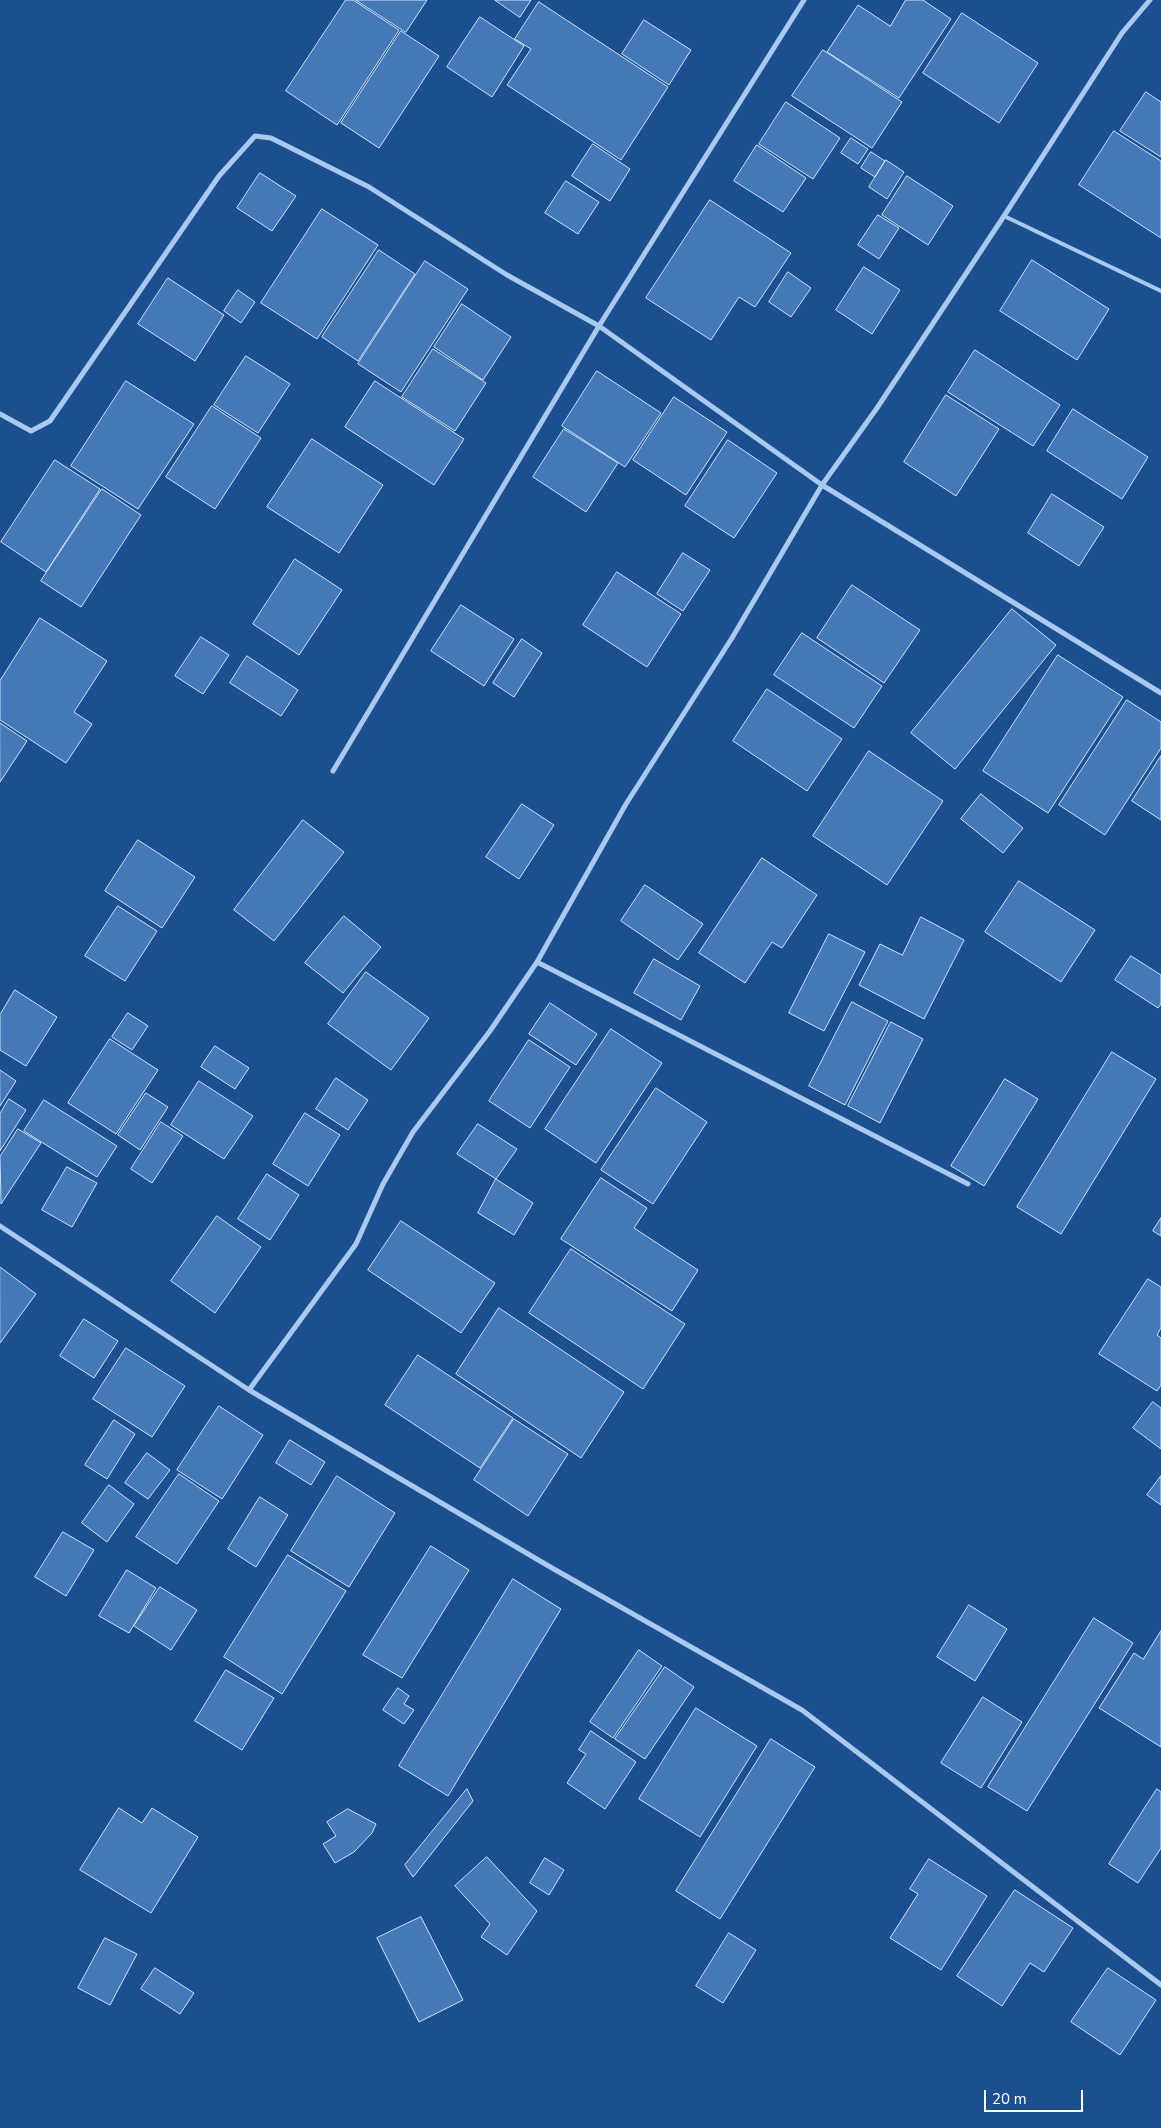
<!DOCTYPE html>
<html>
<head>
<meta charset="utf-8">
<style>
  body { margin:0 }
  #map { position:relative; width:1161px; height:2128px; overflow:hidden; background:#1b4f8f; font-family:"Nunito Sans",sans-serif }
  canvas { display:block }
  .scale { position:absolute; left:984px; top:2090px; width:99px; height:22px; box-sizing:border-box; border:2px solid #fff; border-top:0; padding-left:6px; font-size:15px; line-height:18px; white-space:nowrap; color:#fff; -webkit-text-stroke:4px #1b4f8f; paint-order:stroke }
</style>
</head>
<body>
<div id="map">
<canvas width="1161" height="2128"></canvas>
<div class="scale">20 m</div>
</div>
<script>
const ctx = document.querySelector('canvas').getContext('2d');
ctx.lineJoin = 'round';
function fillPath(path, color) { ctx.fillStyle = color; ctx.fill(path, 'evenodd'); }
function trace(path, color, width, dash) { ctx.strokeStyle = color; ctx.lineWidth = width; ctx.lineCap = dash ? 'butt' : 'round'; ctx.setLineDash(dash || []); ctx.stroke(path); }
const building = new Path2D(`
  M346,0h7l46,30 -62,95 -51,-34z
  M356,0h71l-21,32z
  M495,0h36l-11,17z
  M906,0h17l28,19 -52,79 -72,-46 31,-47 32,21z
  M539,2l129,85 -47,73 -114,-75 24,-36 -16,-10z
  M962,13l76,50 -39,60 -76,-50z
  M480,17l44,29 -32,51 -45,-30z
  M644,20l47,30 -22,35 -47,-31z
  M401,31l38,25 -60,92 -38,-25z
  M823,50l79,52 -30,46 -80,-52z
  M1146,92l15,10v55l-41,-26z
  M786,102l54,36 -27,41 -54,-35z
  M1114,131l47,30v77l-82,-53z
  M851,138l17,11 -10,15 -17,-11z
  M593,144l37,25 -20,32 -38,-25z
  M757,145l49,33 -23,34 -49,-31z
  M871,152l14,9 -10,16 -14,-9z
  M886,160l18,12 -17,27 -18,-12z
  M260,173l36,23 -24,35 -35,-23z
  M907,176l46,30 -25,39 -46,-30z
  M566,181l33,21 -21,32 -33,-21z
  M710,200l81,53 -36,54 -16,-10 -28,43 -65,-42z
  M322,209l56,36 -61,94 -56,-36z
  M878,215l21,13 -20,31 -21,-14z
  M379,250l36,24 -57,87 -36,-24z
  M1032,260l77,49 -32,51 -77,-49z
  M425,261l43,28 -67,103 -43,-28z
  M864,267l36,23 -28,44 -36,-24z
  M788,272l23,16 -20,29 -22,-15z
  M168,278l56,37 -29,46 -57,-37z
  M238,290l17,12 -14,21 -17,-12z
  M462,304l49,33 -28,43 -49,-33z
  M433,349l53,34 -31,48 -53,-34z
  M975,350l85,55 -27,41 -85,-54z
  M246,356l44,28 -32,49 -44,-28z
  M597,371l64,42 -36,54 -63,-41z
  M126,381l68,43 -56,85 -67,-43z
  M375,381l89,58 -30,46 -89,-58z
  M946,395l53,34 -43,67 -52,-34z
  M674,397l53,35 -41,63 -53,-35z
  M212,406l49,32 -46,71 -49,-32z
  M1073,409l75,48 -26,42 -75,-48z
  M564,429l54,34 -32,49 -53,-35z
  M312,439l71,46 -44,68 -72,-46z
  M728,440l49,33 -43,65 -49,-32z
  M55,460l45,29 -54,83 -45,-30z
  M102,489l39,26 -60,92 -40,-26z
  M1052,494l52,33 -25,39 -51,-33z
  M683,553l27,17 -27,41 -26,-17z
  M295,559l47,31 -43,65 -46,-31z
  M617,572l64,42 -34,53 -64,-42z
  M852,585l68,45 -36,53 -67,-45z
  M461,605l53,34 -30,47 -53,-35z
  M1012,609l44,36 -101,124 -44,-36z
  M40,618l67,43 -33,51 18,12 -26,39 -66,-43v-39z
  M802,633l80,53 -28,42 -80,-53z
  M201,637l28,18 -26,39 -28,-18z
  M522,639l20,14 -28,44 -21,-14z
  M1058,655l65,42 -75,116 -65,-42z
  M247,656l51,34 -17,26 -51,-33z
  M767,689l75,50 -35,52 -74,-50z
  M1127,700l34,22v26l-56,87 -46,-30z
  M0,723l27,18 -27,41z
  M869,751l74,50 -56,84 -74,-49z
  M1161,756v64l-29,-19z
  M981,794l42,34 -20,25 -42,-34z
  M522,804l32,21 -35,54 -33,-22z
  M303,820l41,32 -70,89 -40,-31z
  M138,840l57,37 -33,51 -57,-37z
  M762,858l55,37 -35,53 -10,-6 -27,41 -46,-30z
  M1019,881l76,49 -34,52 -76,-50z
  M645,885l58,39 -25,36 -57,-39z
  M118,906l39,25 -32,50 -40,-25z
  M344,916l37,31 -38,46 -38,-30z
  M921,917l43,23 -40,79 -65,-34 21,-41 22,11z
  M829,934l36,18 -41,79 -35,-18z
  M1131,956l30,19v29l-3,4 -43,-28z
  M654,959l46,27 -19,34 -47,-27z
  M366,972l63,46 -38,52 -63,-46z
  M15,990l42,27 -31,49 -26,-16v-35z
  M852,1002l36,19 -43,84 -36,-19z
  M550,1003l47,31 -21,31 -47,-31z
  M128,1013l20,13 -16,24 -20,-13z
  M891,1022l32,17 -43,84 -32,-17z
  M611,1029l51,34 -66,100 -51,-34z
  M110,1039l48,31 -42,64 -48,-31z
  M529,1040l41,27 -40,61 -41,-27z
  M215,1046l34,22 -14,21 -34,-22z
  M1112,1052l44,27 -95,155 -44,-27z
  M0,1070l16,11 -16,25z
  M336,1078l32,22 -20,30 -32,-21z
  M1005,1079l33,20 -54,87 -33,-20z
  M199,1081l54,35 -29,43 -53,-34z
  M656,1088l51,34 -54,82 -52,-34z
  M146,1093l22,14 -28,43 -22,-15z
  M9,1099l17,11 -26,41v-37z
  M44,1100l73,46 -20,31 -73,-46z
  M305,1113l35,22 -32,51 -35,-22z
  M161,1122l22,14 -31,47 -21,-14z
  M478,1124l39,25 -21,30 -39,-25z
  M18,1129l23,14 -40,61 -1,-47z
  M67,1167l30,16 -25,44 -30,-17z
  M267,1174l32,21 -29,45 -32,-21z
  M601,1178l46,30 -13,20 64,42 -26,41 -111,-72z
  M496,1179l37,24 -19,32 -36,-22z
  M217,1216l44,31 -46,66 -44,-32z
  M1161,1218v18l-8,-5z
  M401,1221l94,62 -34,50 -93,-63z
  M571,1249l114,75 -42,65 -114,-76z
  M0,1267l36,27 -36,49z
  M1148,1279l13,8v41l-4,7 4,3v47l-4,6 -58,-37z
  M499,1308l125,84 -43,66 -125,-84z
  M84,1319l34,22 -24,37 -34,-22z
  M126,1348l59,38 -33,51 -59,-38z
  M418,1355l95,63 -33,50 -95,-63z
  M1153,1402l8,6v41l-28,-21z
  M219,1406l44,29 -41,64 -45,-29z
  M514,1419l54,35 -40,62 -54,-36z
  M114,1420l21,14 -28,45 -22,-14z
  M290,1440l35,22 -14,23 -35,-22z
  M147,1453l23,17 -22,29 -23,-16z
  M179,1474l40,27 -42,63 -41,-27z
  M337,1476l58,37 -46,74 -58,-36z
  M1161,1476v29l-14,-10z
  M109,1485l25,19 -27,38 -25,-19z
  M260,1497l28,18 -32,52 -28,-18z
  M63,1532l31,18 -28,46 -31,-19z
  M431,1546l38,24 -67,108 -39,-23z
  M288,1555l58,36 -64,103 -58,-37z
  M127,1570l29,18 -27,45 -30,-17z
  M513,1579l48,30 -113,187 -49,-30z
  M160,1587l37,23 -26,40 -37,-24z
  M969,1605l38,24 -32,52 -38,-24z
  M1094,1618l39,25 -106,168 -39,-24z
  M1161,1631v116l-62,-39 35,-55 9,6z
  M639,1650l23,16 -49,72 -23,-16z
  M665,1667l29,20 -49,72 -30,-20z
  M226,1670l48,28 -32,52 -47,-29z
  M398,1688l11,8 -5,8 10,6 -10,14 -21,-14z
  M983,1697l39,25 -41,66 -40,-25z
  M696,1708l61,38 -57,91 -61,-38z
  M591,1731l45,31 -31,47 -38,-26 19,-29 -7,-4z
  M771,1739l44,28 -95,152 -44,-28z
  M467,1789l6,12 -60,76 -8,-12z
  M1157,1789l4,3v56l-23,35 -29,-19z
  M119,1808l23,15 10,-15 46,29 -47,76 -71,-43z
  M348,1809l28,15 -4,9 -18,19 -19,11 -12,-19 13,-8 -9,-14z
  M487,1857l50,54 -30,44 -26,-18 9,-13 -35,-38z
  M545,1858l19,12 -15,25 -19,-12z
  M929,1859l58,37 -46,74 -51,-32 28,-44 -8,-5z
  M1015,1890l58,38 -29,44 -14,-9 -28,43 -45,-30z
  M421,1917l42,83 -44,22 -42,-84z
  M729,1933l27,17 -33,53 -27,-17z
  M105,1938l32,16 -27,51 -32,-17z
  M155,1968l39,25 -14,21 -39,-25z
  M1108,1968l48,32 -36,55 -49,-33z`);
const lane = new Path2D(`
  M1004,216l157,75`);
const street = new Path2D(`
  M0,414l31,17 19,-10 169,-245 36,-40 16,2 98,49 138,88 92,51 223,159 339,208
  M333,771l266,-445 205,-326
  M537,962l431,222
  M0,1226l249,164 303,178 250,142 359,275
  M249,1390l107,-146 27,-60 30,-52 77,-101 47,-69 89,-158 106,-166 90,-153 55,-77 127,-192 118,-183 28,-33`);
fillPath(building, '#4478b7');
trace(building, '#cfe3fa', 1);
trace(lane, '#a9c9ee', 4);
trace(street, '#a9c9ee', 5);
</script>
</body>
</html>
